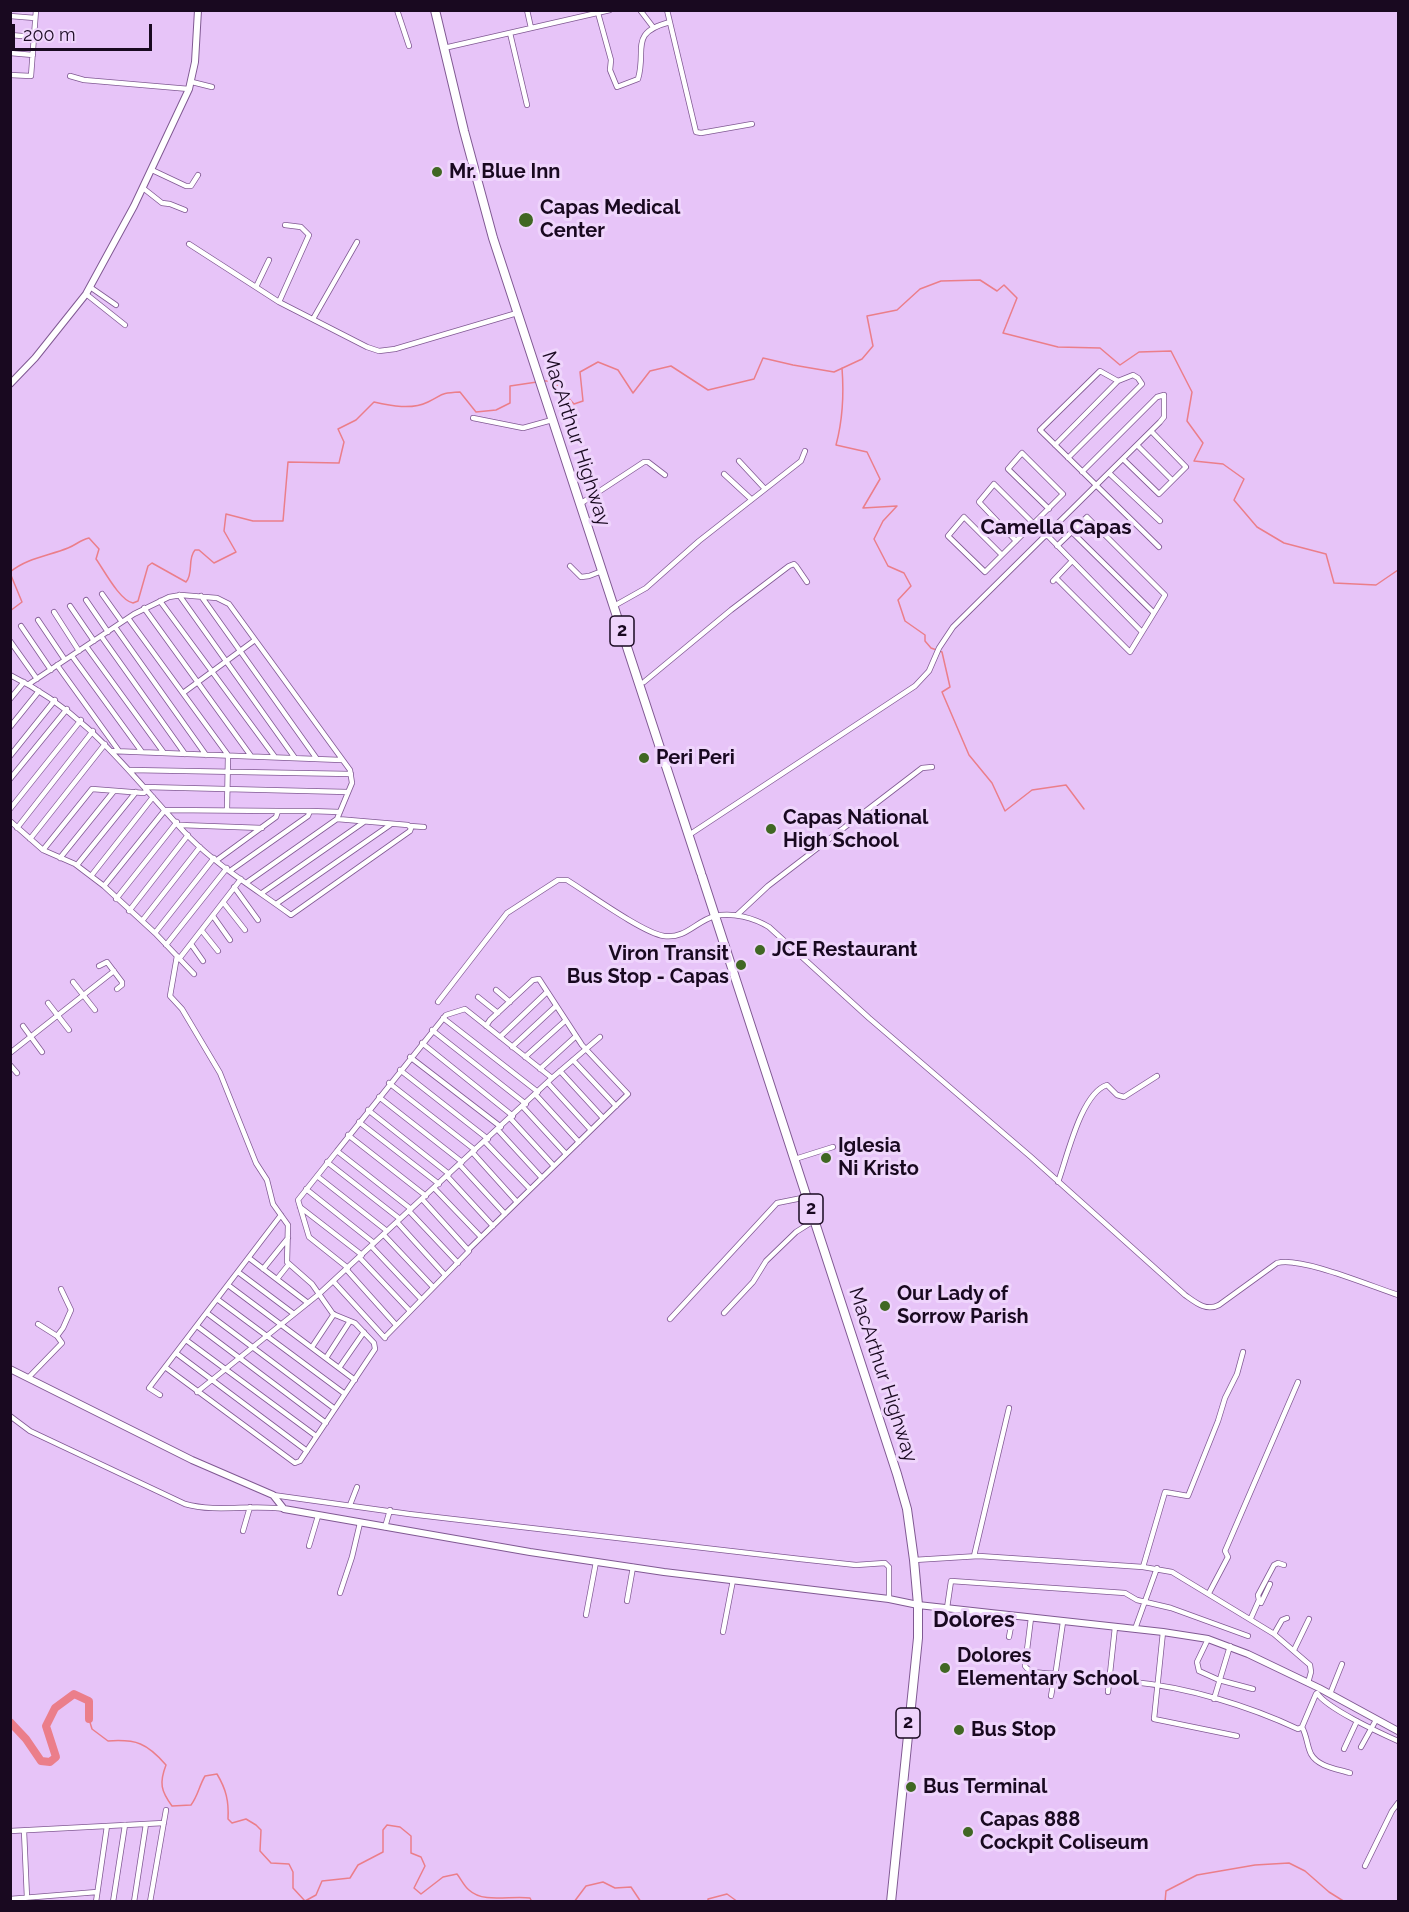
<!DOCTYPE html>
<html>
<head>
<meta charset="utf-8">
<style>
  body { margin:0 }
  #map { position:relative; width:1409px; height:1912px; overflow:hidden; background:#e7c4f8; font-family:Raleway,sans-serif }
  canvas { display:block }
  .frame { position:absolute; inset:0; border:12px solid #190920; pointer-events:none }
  .scale { position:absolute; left:12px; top:24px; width:140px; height:27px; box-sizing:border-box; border:3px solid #190920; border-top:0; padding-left:8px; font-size:18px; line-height:21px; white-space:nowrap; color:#190920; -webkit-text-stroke:4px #efd5fc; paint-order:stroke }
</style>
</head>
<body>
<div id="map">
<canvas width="1409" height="1912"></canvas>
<div class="frame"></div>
<div class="scale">200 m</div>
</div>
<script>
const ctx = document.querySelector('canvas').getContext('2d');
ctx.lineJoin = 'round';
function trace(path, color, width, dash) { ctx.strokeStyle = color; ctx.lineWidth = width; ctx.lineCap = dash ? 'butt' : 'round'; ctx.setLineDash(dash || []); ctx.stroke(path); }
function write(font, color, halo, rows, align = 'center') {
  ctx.font = font + ' Raleway,sans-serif'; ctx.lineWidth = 6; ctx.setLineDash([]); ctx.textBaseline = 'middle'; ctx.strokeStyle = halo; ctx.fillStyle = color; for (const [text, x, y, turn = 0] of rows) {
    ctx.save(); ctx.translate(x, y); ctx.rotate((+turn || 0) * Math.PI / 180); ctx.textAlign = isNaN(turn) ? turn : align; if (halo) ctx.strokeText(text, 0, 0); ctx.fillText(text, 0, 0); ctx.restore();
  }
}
const stream = new Path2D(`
  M842,368c2,26 1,51 -6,77l31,7 13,27 -17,29 34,-2 -14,15 -9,18 14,27 16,7 7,13 -13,14 7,21 20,14v6l6,7 11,4 8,35 -8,5 27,63 23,28 13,28 27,-21 34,-5 18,24
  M545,381h8l21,23 9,-3 -3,-29 18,-10 20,8 15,23 17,-22 21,-5 37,24 46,-11 9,-21 30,7 41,7 28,-13 11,-13 -6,-30 30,-6 23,-21 21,-8 39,-1 17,11 7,-6 13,13 -14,35 55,14 42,1 20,17 19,-13 32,-1 21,41 -5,29 16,22 -9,18 29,3 21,15 -10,21 23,27 27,16 42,11 8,29 42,2 22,-15
  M10,572c17,-14 38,-16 58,-24 8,-3 12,-8 21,-10l10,11 -3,10c8,11 24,42 37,44l5,-2 10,-35 4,-3 34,19c8,-9 1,-23 9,-32h4l15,13 22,-11 -12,-21 2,-17 27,7h30l5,-59 51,1 5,-21 -6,-13 18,-9 18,-18c17,4 38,8 54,0 16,-8 12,-9 32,-10l16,20 20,-2 14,-7v-17l27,-4
  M10,573l12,29 -12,9
  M89,1719l3,10 16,12c28,-2 39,2 58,24 -7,18 -5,26 6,41l19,-1c7,-9 8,-19 14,-29l12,-2c9,15 12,27 11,45l4,4 14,-4 10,6 5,5 -1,21 11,12 18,1 4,8v16l12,13 11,-6 6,-14 28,-3 8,-13 25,-13v-22l4,-5 13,2 11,9v17l10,4 4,9 -11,22 7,6 22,-17 14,-3c4,5 7,12 12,16 15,14 42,5 61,8l2,4
  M574,1902l12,-16 17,-4 12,6 16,-1 10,15
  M708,1902v-3l19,-5 11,8
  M1165,1902l1,-11 31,-16 58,-10 34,-2 16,8 24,21 16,10`);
const river = new Path2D(`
  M10,1722l16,17 15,22 9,1 6,-5 -10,-31 9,-18 19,-14 15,7v18`);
const minor = new Path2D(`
  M397,10l12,36
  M527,10l4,18
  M640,10l13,17
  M667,10l29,122 5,1 51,-9
  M598,13l13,47 -1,10 7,17 21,-8c9,-30 -10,-46 32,-57
  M10,16l25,2
  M510,33l17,72
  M10,35l24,2
  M444,48l166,-38
  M10,53l23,2
  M10,75l21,1 5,-66
  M70,76l14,4 105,9
  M192,82l20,5
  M152,170l34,16h5l7,-11
  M143,188l19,15 8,1 15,6
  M189,244l90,58 88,45 12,4 16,-2 122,-36
  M90,287l26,18
  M256,287l13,-27
  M86,294l39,31
  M279,302l30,-67 -8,-8 -16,-2
  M313,319l44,-77
  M1118,381l-18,-10 -60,59 119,117
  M473,418l50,10 29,-8
  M1055,445l63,-64 15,-6 5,3 4,6 -74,74
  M1137,445l35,35
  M1123,459l36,35 27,-27 -35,-36
  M739,461l26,28
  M1109,473l51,48
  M724,474l27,25
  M580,504l64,-42h4l17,13
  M1071,531l83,82
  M1047,535l95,97
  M1016,541l-37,-39 15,-18 52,52
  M1002,555l-38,-38 -16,19 37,36c26,-26 52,-52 78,-78l-41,-41 -14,16 41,40
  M570,566l11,11 8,-1 13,-5
  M1056,578l74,74 35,-57 -78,-78 -30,29
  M1053,581l19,-20
  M102,594l20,28
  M179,595l116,163
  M201,596l116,163
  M86,600l22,32
  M160,601l115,156
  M70,606l24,35
  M614,606l32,-18 53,-47 102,-80 4,-10
  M144,608l107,148
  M54,612l25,39
  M128,618l100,137 -1,55
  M38,620l27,40
  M21,626l30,44
  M115,627l91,128
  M101,636l84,118
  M10,641l27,38
  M86,646l78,107
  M72,656l70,96
  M57,665l62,86
  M10,675c80,39 120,100 179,162 30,30 68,53 102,78l119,-84 1,-3 -3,-3 -71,-6 15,-36 -2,-13 -121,-166 -12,-6 -36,-3 -12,2 -35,17 -105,70
  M644,682l87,-72 58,-44 5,-2 2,2 11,16
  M183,693l72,-53
  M10,699l14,-17
  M10,727l29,-36
  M111,751l230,9
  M10,756l45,-56
  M130,770l221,4
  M10,779l57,-70
  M144,787l204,5
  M10,809l71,-89
  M310,811l30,1
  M10,821l33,29 32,14 29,22 51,47 39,41
  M180,825l82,3
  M410,826l14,1
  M17,828l76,-97
  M689,835l226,-149 14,-15 10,-23 14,-21 207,-205 4,-5v-22l-7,2 -75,75
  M30,839l75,-95
  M43,850l49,-61 52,4 3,-3
  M60,858l54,-67
  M77,865l59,-73
  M230,871l78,-55 2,-5h-32
  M91,876l62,-79
  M246,883l91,-64
  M104,886l61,-76 113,1 -2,6 -59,43
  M234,887l24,33
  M262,893l102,-71
  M116,899l61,-77
  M223,902l22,28
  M276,904l114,-79
  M129,911l59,-76
  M737,915l31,-29 154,-118 10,-1
  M213,916l17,24
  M142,921l58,-74
  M202,931l16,20
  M155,933l59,-75
  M191,944l12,17
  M166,945l61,-77
  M179,959l62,-80
  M99,966l8,-4 15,20v3l-5,4
  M73,982l22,28
  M496,990l14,12
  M478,997l20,16
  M438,1002l69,-89 51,-33h9c21,13 76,53 97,56 22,3 32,-15 51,-20 18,-4 39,2 54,11l100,91 162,139 154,138c10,7 21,17 34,10l58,-42c23,-7 96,24 121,32
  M48,1003l21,27
  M443,1018l95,74
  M23,1026l19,26
  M432,1030l94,74
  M500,1037l47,-45
  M422,1043l91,73
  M512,1047l44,-41
  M10,1053l104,-82
  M410,1057l91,70
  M525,1057l40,-36
  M573,1060l43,46
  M10,1065l7,8
  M540,1069l35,-32
  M400,1070l88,69
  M560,1071l43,47
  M389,1083l86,67
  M548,1083l43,47
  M536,1095l43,47
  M379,1097l83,65
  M523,1107l43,47
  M368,1110l81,64
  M510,1118l44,48
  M359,1122l80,62
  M498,1130l44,48
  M348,1135l78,61
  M485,1142l45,47
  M337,1151l-39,49 11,37 39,31
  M473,1153l44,49
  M795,1159l38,-12
  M327,1162l73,57
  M460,1165l45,49
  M317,1176l70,55
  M447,1176l46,50
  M1058,1182c9,-24 23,-89 49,-97l10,10 7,2 33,-21
  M434,1188l47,49
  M306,1189l68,54
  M300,1207l62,48
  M411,1209l-74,-58 109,-136 19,-6 87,69
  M409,1211l49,52
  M397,1222l48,53
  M384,1235l49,52
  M371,1246l50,53
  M468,1250l160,-156 -46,-49 -43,-66 -6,1 -43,40 -4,6
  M359,1257l51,54
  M249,1258l59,45
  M263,1269l25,-31
  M346,1269l50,56
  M238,1272l56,42
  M277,1279l12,-15
  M333,1281l52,57
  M228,1285l127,95
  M217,1299l128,95
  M207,1313l128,96
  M724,1313l29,-31 13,-21 30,-29 19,-12
  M670,1319l107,-116 30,-6
  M197,1326l129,97
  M57,1336l6,-8 8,-18 -10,-21
  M385,1337l84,-86 -47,-52
  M186,1340l130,96
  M312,1347l22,-33
  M176,1353l131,98
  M326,1358l24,-37
  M165,1367l130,96 5,-2 75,-112 -1,-6 -19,-20 -22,-9 -21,-30 -25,-22 1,-37 -15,-21 -6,-24 -11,-17 -36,-90 -38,-64 -12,-13 7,-40
  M339,1368l25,-36
  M28,1378l34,-35 -5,-7 -19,-12
  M197,1392l122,-98 233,-216 48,-41
  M160,1395l-11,-7 132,-173
  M10,1416l20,15 155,73c32,9 66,0 99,5
  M273,1495l136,19 391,45 56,6 29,-2 4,4v32
  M350,1505l7,-18
  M385,1527l5,-17
  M243,1531l7,-24
  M309,1546l9,-30
  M974,1556l35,-148
  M914,1560l65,-4 164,11 29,5 102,62 36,31 1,7 -3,11
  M1143,1567l22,-75 23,4 30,-75 7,-23 12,-24 6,-22
  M340,1593l12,-36 8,-34
  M1209,1593l19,-36 -3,-6 73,-169
  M627,1601l6,-34
  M1261,1603l9,-19
  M947,1608l4,-27 174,12 12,7 34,8 77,28
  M586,1615l10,-53
  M1031,1618l-6,48c5,8 20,7 30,8l1,-4 7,-48
  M1251,1618l8,-18 -1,-5 16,-30 4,-2 6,2
  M1135,1629l22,-61
  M723,1632l10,-52
  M1163,1632l-9,87 83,17
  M1274,1634l8,-14 5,-2
  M1009,1637l4,-21
  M1208,1639l-11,23 2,9 20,9 34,9
  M1294,1650l15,-31
  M1133,1682c54,5 116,24 165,47l4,-2 14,-33
  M1108,1692l7,-65
  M1317,1693c9,15 63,40 81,48
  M1330,1694l12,-30
  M1051,1696l4,-22
  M1214,1699l16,-53
  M1302,1727c5,9 5,19 9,27 7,13 27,15 39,19
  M1361,1747l15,-27
  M1344,1749l13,-28
  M10,1831l154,-8
  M24,1831l3,67
  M1365,1866l27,-55 6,-8
  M10,1899l87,-7
  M96,1902l11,-76
  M113,1902l12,-77
  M134,1902l12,-78
  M150,1902l16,-92`);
const tertiary = new Path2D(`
  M10,384l25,-26 51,-64 48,-88 55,-117 6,-27 3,-52
  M10,1369l182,91 81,35 11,14 246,43 134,20 225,27 29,6 245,27 45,7 40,15 71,34 79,43`);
const trunk = new Path2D(`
  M435,10l29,121 29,107 208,635
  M702,876l195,598 10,35 7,51 4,45v33l-27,264`);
const markers = [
  [437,172,6,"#406723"],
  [526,220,8,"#406723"],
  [644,758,6,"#406723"],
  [771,829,6,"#406723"],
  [760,950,6,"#406723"],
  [741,965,6,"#406723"],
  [826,1158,6,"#406723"],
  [885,1306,6,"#406723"],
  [945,1668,6,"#406723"],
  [959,1730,6,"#406723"],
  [911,1787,6,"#406723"],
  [968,1832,6,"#406723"]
];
const shields = [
  [622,631,24],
  [811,1209,24],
  [908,1723,24]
];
const shieldNames = [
  ["2",622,631],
  ["2",811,1209],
  ["2",908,1723]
];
const poiNames = [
  ["Mr. Blue Inn",449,172],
  ["Capas Medical",540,208],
  ["Center",540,231],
  ["Peri Peri",656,758],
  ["Capas National",783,818],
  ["High School",783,841],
  ["JCE Restaurant",772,950],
  ["Viron Transit",729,954,"right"],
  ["Bus Stop - Capas",729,977,"right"],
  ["Iglesia",838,1146],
  ["Ni Kristo",838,1169],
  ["Our Lady of",897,1294],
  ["Sorrow Parish",897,1317],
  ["Dolores",957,1656],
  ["Elementary School",957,1679],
  ["Bus Stop",971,1730],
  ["Bus Terminal",923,1787],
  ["Capas 888",980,1820],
  ["Cockpit Coliseum",980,1843]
];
const streetNames = [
  ["MacArthur Highway",576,439,72],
  ["MacArthur Highway",883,1375,72]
];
const neighbourhoodNames = [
  ["Camella Capas",1056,528]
];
const quarterNames = [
  ["Dolores",974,1620]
];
trace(stream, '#eb7e8a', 1.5);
trace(river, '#eb7e8a', 8);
trace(minor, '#805993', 6);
trace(tertiary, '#805993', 8);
trace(trunk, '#805993', 10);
trace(minor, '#fff', 4.5);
trace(tertiary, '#fff', 6);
trace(trunk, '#fff', 8);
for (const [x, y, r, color] of markers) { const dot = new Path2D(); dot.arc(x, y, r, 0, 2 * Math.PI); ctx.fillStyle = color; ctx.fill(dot); trace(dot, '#efd5fc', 2); }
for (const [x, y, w] of shields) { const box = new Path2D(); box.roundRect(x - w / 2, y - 15, w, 30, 4.5); ctx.fillStyle = '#efd5fc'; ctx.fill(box); trace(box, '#190920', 1.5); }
write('bold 18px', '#190920', null, shieldNames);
write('bold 20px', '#190920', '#efd5fc', poiNames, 'left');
write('20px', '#190920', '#efd5fc', streetNames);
write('bold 21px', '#190920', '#efd5fc', neighbourhoodNames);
write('bold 22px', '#190920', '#efd5fc', quarterNames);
</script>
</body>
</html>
